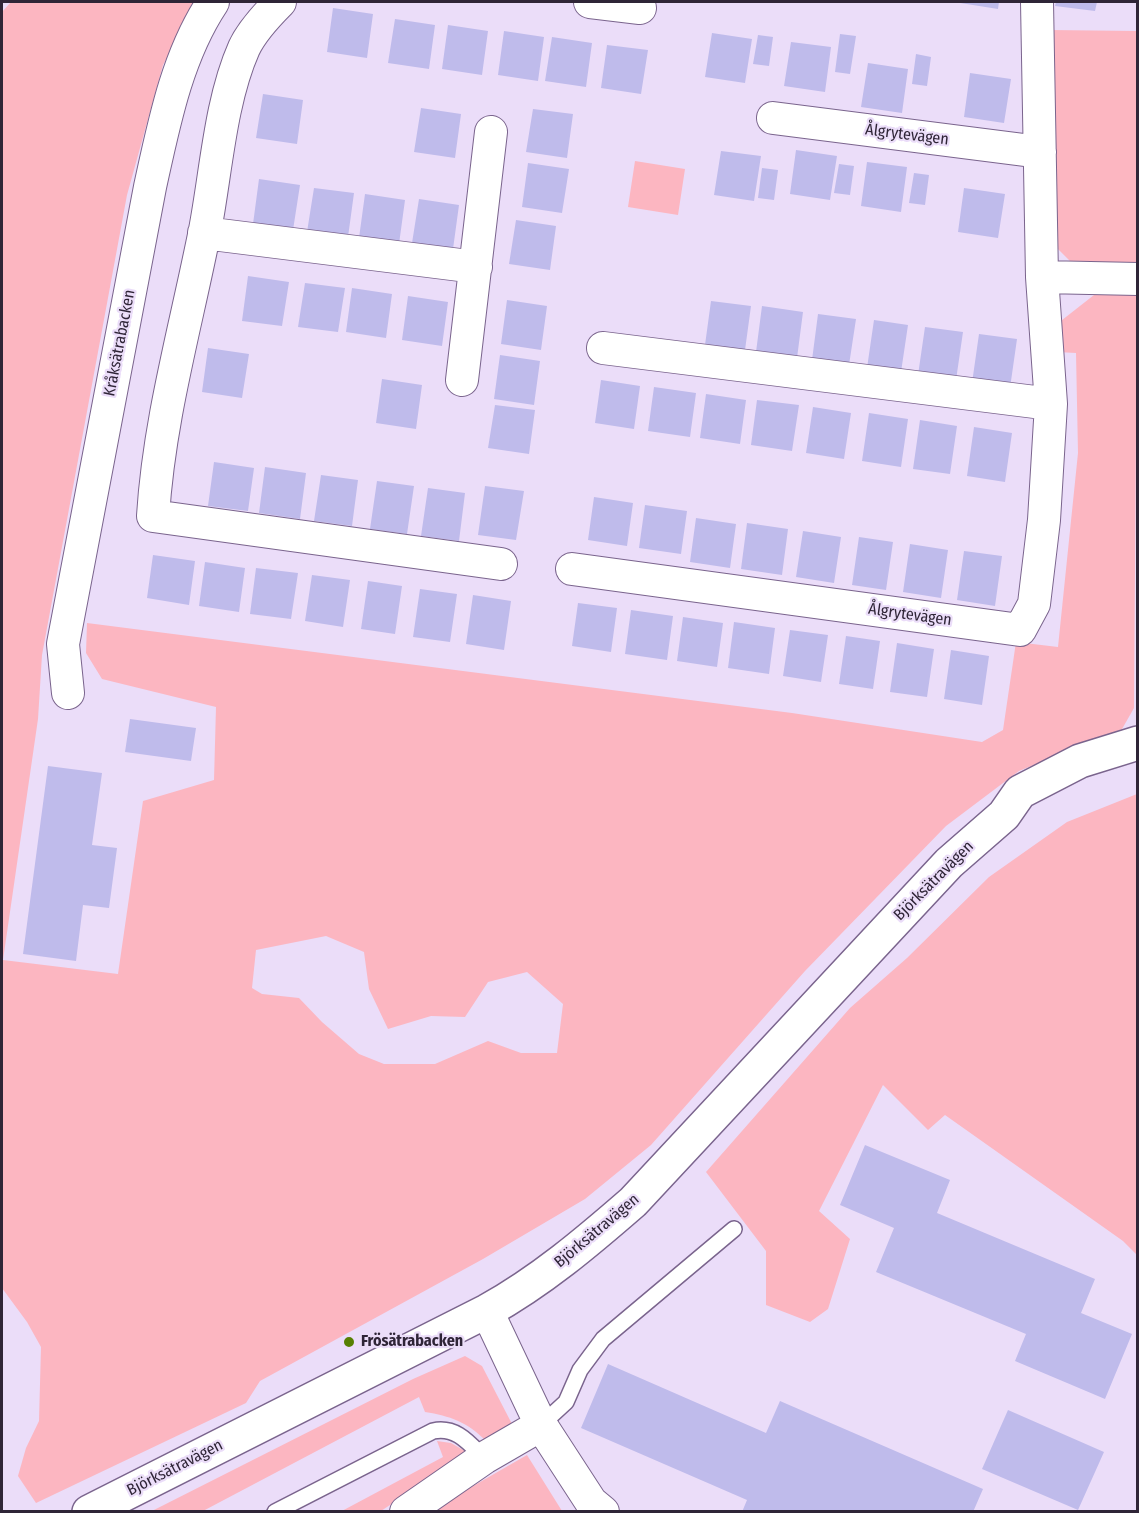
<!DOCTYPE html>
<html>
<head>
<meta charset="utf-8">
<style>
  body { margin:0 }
  #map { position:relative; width:1139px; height:1513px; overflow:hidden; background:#ebddf9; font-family:"Fira Sans Condensed",sans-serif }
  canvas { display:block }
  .frame { position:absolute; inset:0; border:3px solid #2f2537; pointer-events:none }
</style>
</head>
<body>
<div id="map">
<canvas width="1139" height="1513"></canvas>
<div class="frame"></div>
</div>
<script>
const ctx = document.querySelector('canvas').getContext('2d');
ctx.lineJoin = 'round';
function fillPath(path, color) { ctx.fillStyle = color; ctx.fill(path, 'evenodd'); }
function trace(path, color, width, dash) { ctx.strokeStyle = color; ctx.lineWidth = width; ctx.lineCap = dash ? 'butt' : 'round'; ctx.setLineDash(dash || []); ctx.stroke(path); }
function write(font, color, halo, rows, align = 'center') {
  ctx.font = font + ' "Fira Sans Condensed",sans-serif'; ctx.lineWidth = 4.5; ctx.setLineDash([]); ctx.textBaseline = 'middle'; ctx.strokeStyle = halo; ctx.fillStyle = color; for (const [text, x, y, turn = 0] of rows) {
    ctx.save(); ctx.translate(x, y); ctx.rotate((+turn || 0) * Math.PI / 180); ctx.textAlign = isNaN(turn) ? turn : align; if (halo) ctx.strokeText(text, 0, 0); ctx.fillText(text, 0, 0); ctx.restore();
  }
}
const green = new Path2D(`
  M11,2h186l-34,63 -36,130 -85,460 -4,64 -35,241 115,14 25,-173 71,-21 2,-73 -114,-28 -16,-26 1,-30 705,90 190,29 21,-12 13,-88 42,5 20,-194 -2,-100 -19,-1v-28l37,-29 43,-1 -3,414 -12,21 -103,42 -73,55 -141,145 -154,174 -66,54 -102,60 -223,122 -14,22 -210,100 -18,-27 8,-28 13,-27 2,-74 -14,-25 -25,-34v-1276zM326,936l38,16 5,37 19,40 43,-13 34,1 23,-35 39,-10 36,32 -6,49h-36l-33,-12 -53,23h-51l-25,-10 -37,-32 -23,-24 -37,-4 -10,-6 4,-38z
  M1049,30l88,1v236l-66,-5 -15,-15z
  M635,161l50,8 -7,46 -50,-8z
  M1137,794v461l-14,-14 -178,-126 -17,15 -45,-45 -64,126 31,28 -22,70 -18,13 -44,-17v-54l-60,-79 144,-164 57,-50 82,-81 78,-55z
  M465,1356l17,10 30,58 -27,16c-18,-18 -35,-24 -60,-28l-6,-15 -216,114 -53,1 263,-133z
  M437,1441l14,2 14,8 -6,8 -78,52 -41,1 103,-55z
  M527,1455l35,56 -134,1z`);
const building = new Path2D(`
  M954,2h45l-1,7z
  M1056,2h41l-2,9 -40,-5z
  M333,8l40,6 -6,44 -40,-6z
  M395,19l40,6 -6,44 -41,-6z
  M448,25l40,6 -6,44 -40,-6z
  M504,31l40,6 -6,44 -40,-6z
  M712,33l40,6 -7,44 -40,-6z
  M840,34l16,2 -6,38 -15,-2z
  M758,35l15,2 -4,29 -16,-2z
  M552,37l40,6 -6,44 -41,-6z
  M791,42l40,5 -6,45 -41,-6z
  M607,45l41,5 -7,44 -40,-6z
  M916,54l15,3 -4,29 -15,-2z
  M868,63l40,6 -6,44 -41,-6z
  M970,73l41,6 -7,44 -40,-6z
  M263,94l40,6 -6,44 -41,-6z
  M421,108l40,6 -6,44 -41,-6z
  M533,109l40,5 -6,44 -41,-6z
  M796,150l41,6 -7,44 -40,-6z
  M721,151l40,5 -7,45 -40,-6z
  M867,162l40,5 -6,45 -40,-6z
  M528,163l41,6 -7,44 -40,-6z
  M839,164l15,2 -4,29 -16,-2z
  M762,168l16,2 -4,30 -16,-2z
  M914,173l15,2 -4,30 -16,-2z
  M259,179l41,6 -7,45 -40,-6z
  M314,188l40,5 -6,44 -41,-5z
  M964,188l41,6 -7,44 -40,-6z
  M365,194l40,6 -6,44 -40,-6z
  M419,199l40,6 -6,44 -41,-6z
  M516,220l40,6 -6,44 -41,-6z
  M248,276l41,6 -7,44 -40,-5z
  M305,283l40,5 -7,44 -40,-5z
  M352,288l40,6 -6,44 -40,-6z
  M408,296l40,6 -6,44 -40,-6z
  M507,300l40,6 -6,44 -40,-6z
  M711,301l40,5 -6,44 -40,-5z
  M762,306l41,6 -6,46 -41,-6z
  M818,314l38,5 -7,46 -37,-5z
  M874,320l34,5 -7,47 -34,-4z
  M925,327l38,5 -7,48 -38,-5z
  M979,334l38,5 -7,49 -38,-5z
  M208,348l41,6 -7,44 -40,-6z
  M500,355l40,6 -6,44 -40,-6z
  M382,379l40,6 -6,44 -40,-6z
  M601,380l39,6 -6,43 -39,-6z
  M654,387l42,6 -6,44 -42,-6z
  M706,394l40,6 -6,44 -40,-6z
  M757,400l42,5 -7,46 -41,-6z
  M495,405l40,5 -6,44 -41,-6z
  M813,407l38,6 -7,46 -38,-6z
  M869,413l39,6 -7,48 -39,-6z
  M920,420l37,6 -7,48 -37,-5z
  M974,427l38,6 -7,49 -38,-6z
  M214,462l40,6 -6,43 -40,-5z
  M265,467l41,6 -6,46 -41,-6z
  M321,475l37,5 -6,46 -38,-5z
  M377,481l37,5 -7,48 -37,-5z
  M485,486l39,5 -8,49 -38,-5z
  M428,488l37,5 -6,48 -38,-5z
  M594,497l39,6 -6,43 -39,-6z
  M645,505l42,6 -6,43 -42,-6z
  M696,518l40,6 -6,44 -40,-6z
  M747,523l41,6 -6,46 -41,-6z
  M803,531l38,6 -7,46 -38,-6z
  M859,537l34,5 -7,48 -34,-5z
  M910,544l38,6 -7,48 -38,-6z
  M964,551l38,5 -7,50 -38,-6z
  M153,555l42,6 -6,44 -42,-7z
  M205,562l40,6 -6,44 -40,-6z
  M256,568l42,5 -7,46 -41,-5z
  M312,575l38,5 -7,47 -38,-6z
  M368,581l34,5 -7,48 -34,-5z
  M420,589l37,5 -7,48 -37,-5z
  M473,595l38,6 -7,49 -38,-6z
  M578,603l39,5 -6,44 -39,-6z
  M631,610l42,6 -6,44 -42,-6z
  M683,617l40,6 -6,44 -40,-6z
  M734,622l41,6 -6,46 -41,-6z
  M790,630l38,5 -7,47 -38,-6z
  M846,636l34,5 -7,48 -34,-5z
  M897,643l37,6 -7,48 -37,-5z
  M951,650l38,6 -7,49 -38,-6z
  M130,719l66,9 -5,33 -66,-9z
  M48,766l54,7 -10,72 25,3 -8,60 -26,-3 -7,56 -53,-7z
  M865,1145l85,35 -13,33 158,66 -14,34 51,21 -27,65 -90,-38 11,-27 -150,-62 18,-44 -54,-23z
  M608,1364l158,69 14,-32 203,88 -10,23h-231l5,-12 -166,-72z
  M1008,1410l96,42 -26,58 -96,-41z`);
const service = new Path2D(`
  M541,1425l25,-23 14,-32 23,-31 131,-110
  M275,1512l158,-81c23,-5 36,12 51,27`);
const minor = new Path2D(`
  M280,2c-13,13 -28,29 -36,46 -24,54 -28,125 -39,182 -19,96 -46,189 -52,286l348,48
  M590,2l50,6
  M1037,2l5,275
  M773,118l267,34
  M204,233l272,34
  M603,348l448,56
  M462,380l29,-248
  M572,569l448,61 14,-26 10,-84 7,-116 -9,-127 96,2
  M68,693l-5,-49 87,-457c14,-64 27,-131 63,-185
  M487,1311l54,114 50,77 12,10
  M406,1512l78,-54 57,-33`);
const tertiary = new Path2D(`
  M89,1512l398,-201c54,-30 100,-69 146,-109l316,-339 55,-48 16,-23 60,-31 58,-18`);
const markers = [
  [349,1342,6,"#578002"]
];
const streetNames = [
  ["Ålgrytevägen",907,135,7],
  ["Kråksätrabacken",120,343,-79],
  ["Ålgrytevägen",910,615,8],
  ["Björksätravägen",934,881,-45],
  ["Björksätravägen",597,1231,-40],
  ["Björksätravägen",175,1468,-27]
];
const poiNames = [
  ["Frösätrabacken",361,1342]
];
fillPath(green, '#fcb6c1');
fillPath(building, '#bfbbeb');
trace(service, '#7a648d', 18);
trace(minor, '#7a648d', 34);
trace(tertiary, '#7a648d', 36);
trace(service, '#fff', 15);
trace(minor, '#fff', 32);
trace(tertiary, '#fff', 33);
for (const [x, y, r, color] of markers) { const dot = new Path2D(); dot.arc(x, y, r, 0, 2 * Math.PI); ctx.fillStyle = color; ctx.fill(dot); trace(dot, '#ebddf9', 2); }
write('16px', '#2f2537', '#ebddf9', streetNames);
write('bold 16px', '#2f2537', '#ebddf9', poiNames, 'left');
</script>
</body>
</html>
